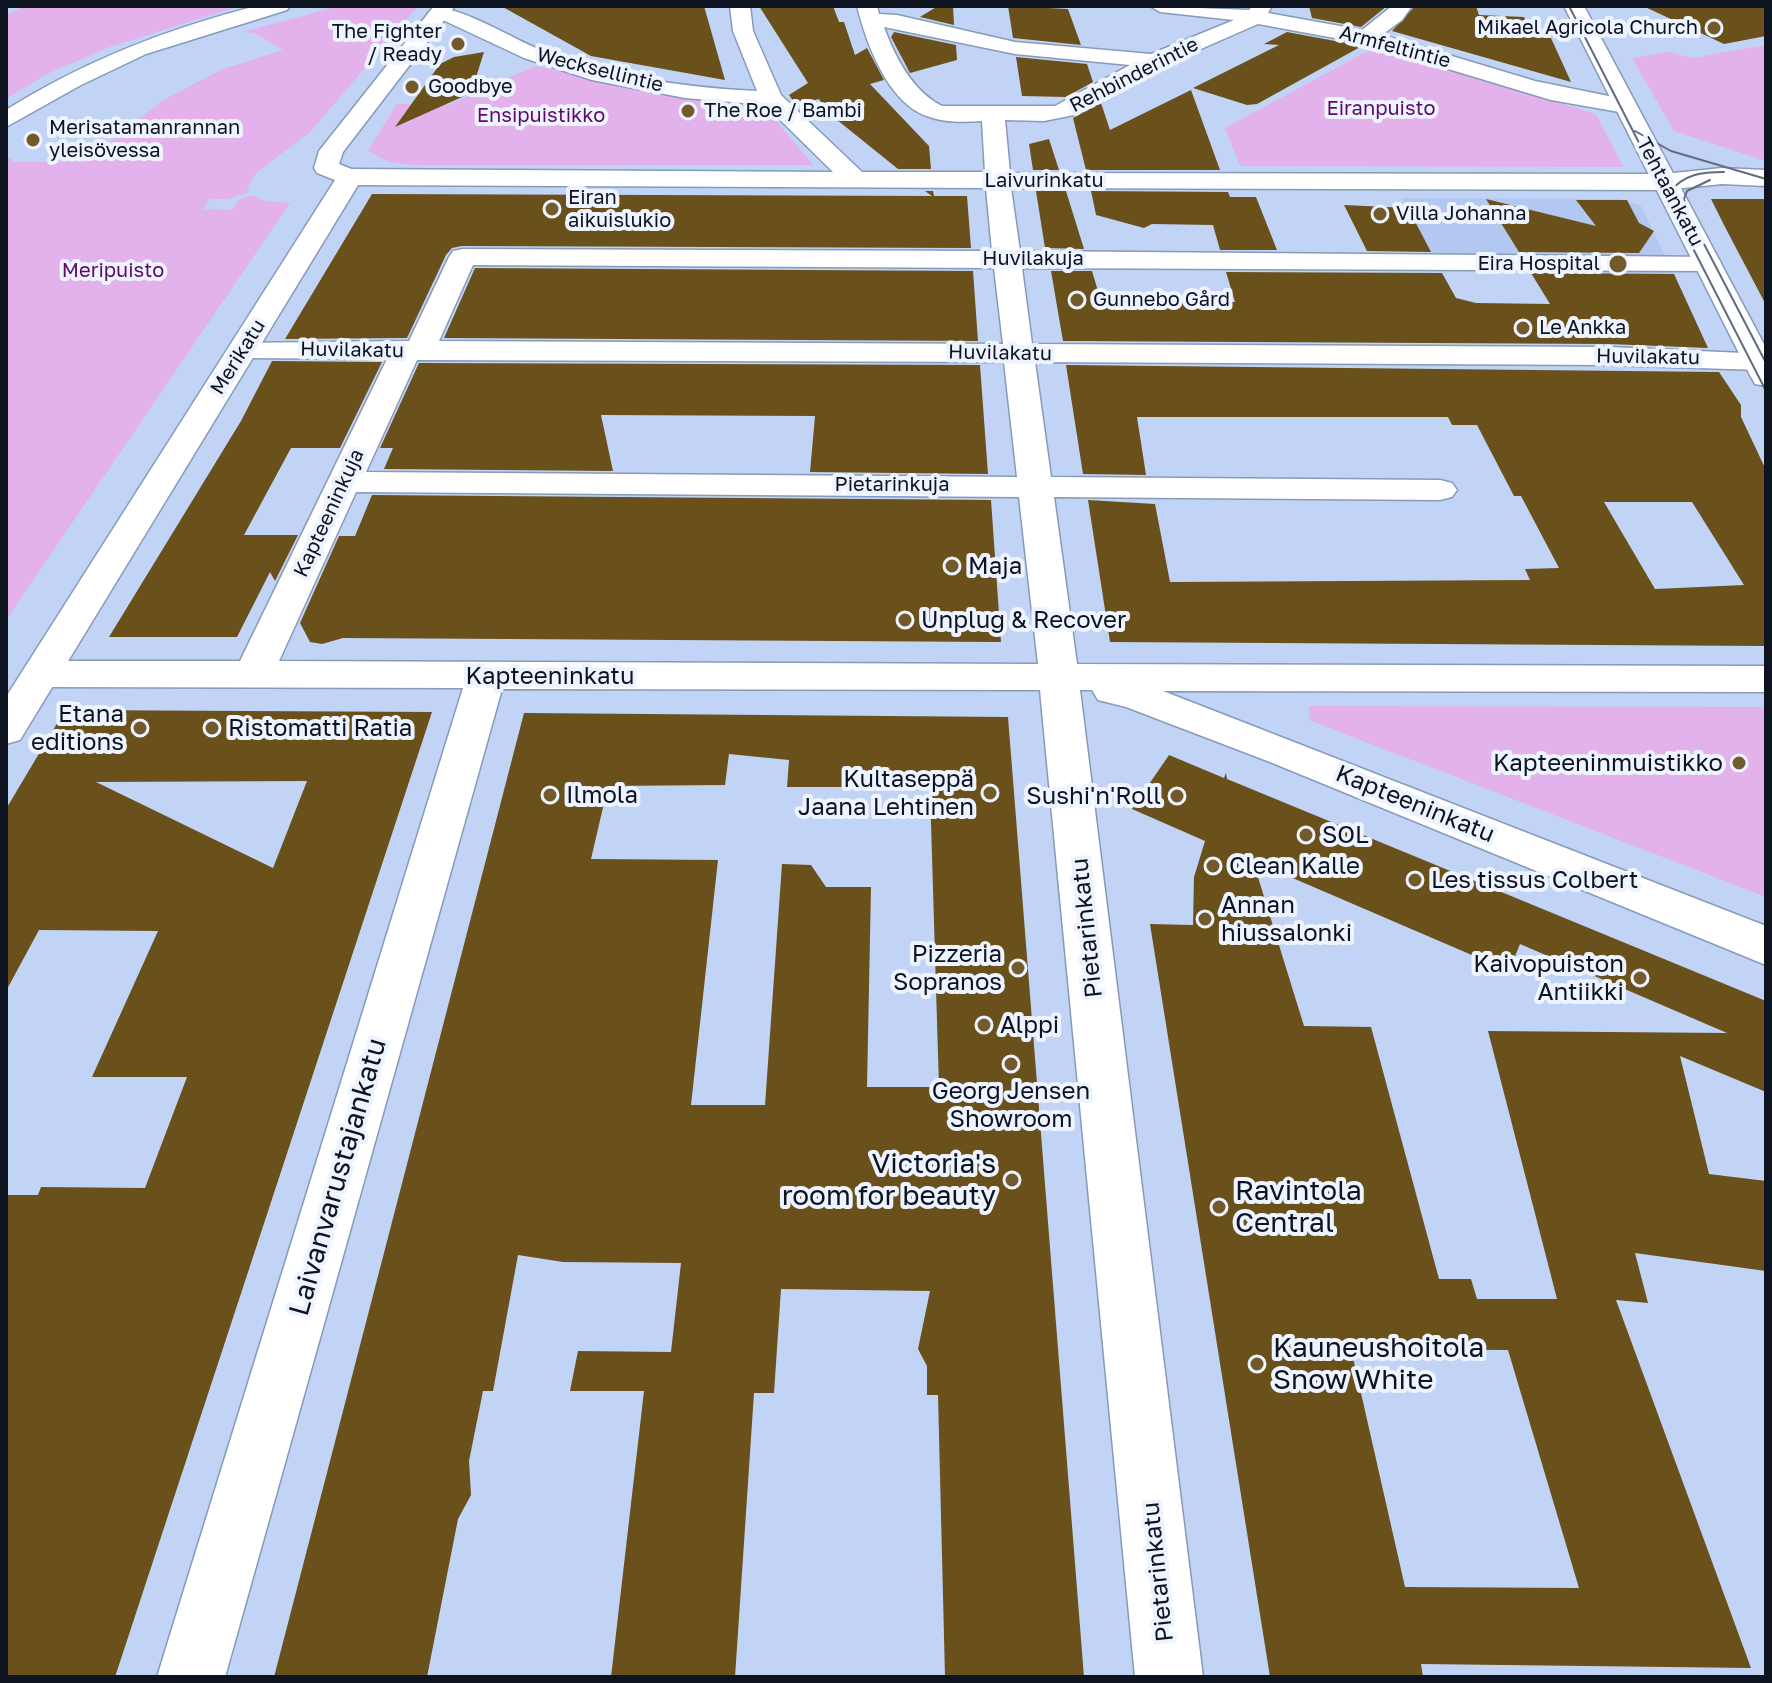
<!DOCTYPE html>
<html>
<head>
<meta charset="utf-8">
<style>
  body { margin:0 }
  #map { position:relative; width:1772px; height:1683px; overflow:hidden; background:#c1d4f6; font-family:"Golos Text",sans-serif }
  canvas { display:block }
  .frame { position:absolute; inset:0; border:8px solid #0d131f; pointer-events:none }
</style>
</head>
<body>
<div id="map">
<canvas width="1772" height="1683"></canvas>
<div class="frame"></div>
</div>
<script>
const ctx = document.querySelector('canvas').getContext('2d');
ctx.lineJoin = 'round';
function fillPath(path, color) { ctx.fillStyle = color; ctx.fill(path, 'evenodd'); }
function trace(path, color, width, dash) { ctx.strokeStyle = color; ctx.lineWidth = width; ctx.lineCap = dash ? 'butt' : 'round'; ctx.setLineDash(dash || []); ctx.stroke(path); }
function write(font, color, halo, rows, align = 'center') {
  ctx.font = font + ' "Golos Text",sans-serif'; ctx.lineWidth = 8; ctx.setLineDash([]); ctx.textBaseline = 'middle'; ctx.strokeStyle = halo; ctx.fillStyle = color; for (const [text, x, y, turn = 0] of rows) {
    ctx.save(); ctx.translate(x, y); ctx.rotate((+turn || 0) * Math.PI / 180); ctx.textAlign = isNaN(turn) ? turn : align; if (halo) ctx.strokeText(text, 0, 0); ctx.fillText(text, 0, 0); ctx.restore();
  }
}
const built = new Path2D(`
  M1401,198l218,1 22,7 24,50h-24l30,12 30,66 -60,-1 -46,-64 -162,-13z`);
const green = new Path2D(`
  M24,6h215l-132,42 -60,26 -41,25v-83z
  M340,6h78l-108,126 -54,41 -9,16 2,3 -20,7h-19l-7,10 29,1 8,-11 13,-4 11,6 26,2 -284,417v-461l6,-1v4h74l77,-62 60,-31 60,-19 -29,-17 -12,-1z
  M1766,45v116l-92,-30 -42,-73 36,-6 25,6z
  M1375,47l221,67 27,53 -383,-1 -15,-38z
  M535,66l88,19 137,22 8,4 45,54h-403l-22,-3 -20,-12 29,-46 51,1z
  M1309,706l457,1v190l-457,-177z`);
const building = new Path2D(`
  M501,6h203l21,74 -134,-24z
  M759,6h74l6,16h5l11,33 12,-7 17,32 -14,4 59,62 2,23h-33l-72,-58 -7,-12 -23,6 -7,-10 19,-12z
  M938,6h15l1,19 -34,-8z
  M1008,6l60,3 13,36 -68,-7z
  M1309,6h78l-26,21 -49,-9z
  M1415,6h61l3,9 45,2 8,20 19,1 20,44 -179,-51z
  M1643,6h123v30l-42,8z
  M894,32l62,13 1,15 -47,13 -19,-36z
  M1287,32l75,14 -105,58 -10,1 -54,-17 86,-43 -15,-1z
  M484,52l-13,41 -76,34 45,-63 14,-7z
  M1016,57l71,7 6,18 -27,15 -44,-1z
  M1191,90l29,80h-134l-13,-52 28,-15 9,27z
  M1049,139l10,31h-26l-4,-26z
  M925,191h8l1,5h33l4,52 -509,-2 -10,2 -6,7 -39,83 -122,1 87,-145 560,2z
  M1036,191h30l18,58 -39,-1z
  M1091,191l137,1 2,5h26l21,53h-57l-7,-25 -61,-1 -8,4 -48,-13z
  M1486,199l110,27 -20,-26h51l12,23 15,8 -15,22 -120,-1z
  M1711,199h55v106l-41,-78z
  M1344,205l64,3 23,44 -64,-1z
  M475,268l498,3 5,70 -534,-3z
  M1051,271h41l9,30 36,1h98l-9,-30 216,1 14,25 20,5 74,1 -19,-31 143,1 34,74 -99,-4 -546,-3z
  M272,361l110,1 -42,86h-49l-47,87h54l-23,46 -5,-9 -33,65h-128l132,-216z
  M419,363l561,2 8,109 -178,-2 5,-56 -214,-1 12,56 -229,-2 9,-21h-13z
  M1066,365l653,7 22,33v12l25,53v176l-656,-4 -22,-142 67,4 15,78 360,-2 -5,-11 34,-1 -38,-72h-7l-37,-71h-25l-4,-8h-311l9,58 -63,-1zM1604,502h88l52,83 -89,4z
  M372,495l619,5 10,142 -658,-4 -21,6 -12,-2 -10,-19 39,-87h16z
  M65,710l367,2 -317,965h-109v-482h32l3,-8 104,1 42,-111h-95l66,-146 -119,-1 -33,61v-182zM307,781l-34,87 -177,-86z
  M524,713l484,4 76,960h-139l-7,-282h-11v-29l-9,-17 12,-58 -149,-2 -7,104h-20l-19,284h-124l33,-286h-74l8,-40 93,1 10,-89 -118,-1 -45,-7 -25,136h-10l-14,70 2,34 -13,24 -31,158h-153zM729,754l60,6 -2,27h86l63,-10 -6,13 9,297h-72l4,-200h-45l-15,-22 -29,-1 -17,241h-74l27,-245 -127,-1 17,-73 117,-1z
  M1169,755l55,23 2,-5 1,6 539,222v91l-86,-36 29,118 57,7v90l-131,-18 13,50 -32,-3 135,368 -330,-4 2,13h-153l-120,-753 43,1 1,-48 11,-36 -73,-32zM1253,861l256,110 11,-27 207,89 -239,-2 69,268h-80l-6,-20h-32l-68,-252 -67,-1zM1351,1349l157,1 71,238 -174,-1z`);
const minor = new Path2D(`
  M256,6h34l-3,4 -141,44 -65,31 -75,42v-17c78,-49 161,-81 250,-104z
  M730,6h20l3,25 28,64 81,77h123l-3,-51c-19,1 -38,2 -55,-5 -40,-13 -62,-77 -70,-110h20l2,8 18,1 118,27 136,12 83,-34 -74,-8 -10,-6 99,4 3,-4h20l-4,7 94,17 30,-24h20l-10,14 -20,15 153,46 98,20 4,5 -12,7 -74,-13 -189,-57 -104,-19 -96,42 -88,49 -30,6 -39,-1 5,53 654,1 58,-6 44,2v16l-44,-2 -58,6 -653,-2 9,63 697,6 4,6 -4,6 -10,2 -685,-3 10,76 577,3 157,7v14l-8,2 -149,-5 -574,-3 16,115 389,3 12,3 5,7 -5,7 -12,3 -386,-3 23,167 689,2v26l-603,-1 603,235v39l-496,-203 -144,-55 -28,-7 -6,-10h-12l123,987h-68l-95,-987 -538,-1 -277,988h-68l306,-989 -422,-1 -14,-4 -6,-9 6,-9 14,-4h199l147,-302 -144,-1 -11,-3 -4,-6 4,-6 177,-2 40,-84 4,-6 10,-2 529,2 -6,-63 -636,-3 -13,-8 13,-8 483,3 -68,-67 -80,-7 -93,-18 -68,-22 -96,-45 10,-6c42,8 74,33 113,47 65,23 136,34 206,37l-24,-60zM884,27l131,27 115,11 -75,41h-113c-30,-15 -47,-49 -58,-79zM473,265l521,3 9,76 -564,-3zM417,360l587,2 13,115 -651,-5zM356,492l663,5 19,167 -759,-3z`);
const tertiary = new Path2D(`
  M434,6h21l-112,146 -4,12 20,8 4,5 -343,563 -14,4v-47l329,-517 -18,-7 -3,-5 5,-17z
  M1564,6h20l182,342v38l-11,-2 -4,-7z`);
const tram = new Path2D(`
  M1569,6l197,385
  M1635,131l36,20 95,28
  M1672,205l-2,-13c14,-18 32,-20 54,-20
  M1689,215l-5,-16 3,-8 23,-11
  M1704,244l62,119`);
const markers = [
  [1714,28,8,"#725a2b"],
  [458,44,8,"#725a2b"],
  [412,87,8,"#725a2b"],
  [688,111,8,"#725a2b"],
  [33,140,8,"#725a2b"],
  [552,209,8,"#725a2b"],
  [1380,214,8,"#725a2b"],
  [1618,264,10,"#725a2b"],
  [1077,300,8,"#725a2b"],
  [1523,328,8,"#725a2b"],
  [952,566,8,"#725a2b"],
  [905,620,8,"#725a2b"],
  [140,728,8,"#725a2b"],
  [212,728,8,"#725a2b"],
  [1739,763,8,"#725a2b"],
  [990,793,8,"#725a2b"],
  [550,795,8,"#725a2b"],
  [1177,796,8,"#725a2b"],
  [1306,835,8,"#725a2b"],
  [1213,866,8,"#725a2b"],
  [1415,880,8,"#725a2b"],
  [1205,919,8,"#725a2b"],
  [1018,968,8,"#725a2b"],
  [1640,978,8,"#725a2b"],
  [984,1025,8,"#725a2b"],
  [1011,1064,8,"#725a2b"],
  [1012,1180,8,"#725a2b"],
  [1219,1207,8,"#725a2b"],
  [1257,1364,8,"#725a2b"]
];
const farPoinames = [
  ["Mikael Agricola Church",1698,28,"right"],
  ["The Fighter",442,32,"right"],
  ["/ Ready",442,55,"right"],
  ["Goodbye",428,87],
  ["The Roe / Bambi",704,111],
  ["Merisatamanrannan",49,128],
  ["yleisövessa",49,151],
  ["Eiran",568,198],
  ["aikuislukio",568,221],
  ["Villa Johanna",1396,214],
  ["Eira Hospital",1600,264,"right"],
  ["Gunnebo Gård",1093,300],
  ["Le Ankka",1539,328]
];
const farStreetnames = [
  ["Armfeltintie",1395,47,15],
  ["Wecksellintie",600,70,14],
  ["Rehbinderintie",1134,75,-27],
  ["Laivurinkatu",1044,181],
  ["Tehtaankatu",1670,192,62],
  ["Huvilakuja",1033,259],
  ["Huvilakatu",352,350,1],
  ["Huvilakatu",1000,353,1],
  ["Merikatu",238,357,-58],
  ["Huvilakatu",1648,357,1],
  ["Pietarinkuja",892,485],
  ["Kapteeninkuja",329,513,-65]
];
const farParknames = [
  ["Eiranpuisto",1381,109],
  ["Ensipuistikko",541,116],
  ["Meripuisto",113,271]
];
const poiNames = [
  ["Maja",968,566],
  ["Unplug & Recover",921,620],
  ["Etana",124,714,"right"],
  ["editions",124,742,"right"],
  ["Ristomatti Ratia",228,728],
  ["Kapteeninmuistikko",1723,763,"right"],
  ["Kultaseppä",974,779,"right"],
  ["Jaana Lehtinen",974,807,"right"],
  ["Ilmola",566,795],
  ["Sushi'n'Roll",1161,796,"right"],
  ["SOL",1322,835],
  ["Clean Kalle",1229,866],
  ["Les tissus Colbert",1431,880],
  ["Annan",1221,905],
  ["hiussalonki",1221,933],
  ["Pizzeria",1002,954,"right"],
  ["Sopranos",1002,982,"right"],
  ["Kaivopuiston",1624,964,"right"],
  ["Antiikki",1624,992,"right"],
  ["Alppi",1000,1025],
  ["Georg Jensen",1011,1091,"center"],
  ["Showroom",1011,1119,"center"]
];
const streetNames = [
  ["Kapteeninkatu",550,676],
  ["Kapteeninkatu",1415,804,22],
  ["Pietarinkatu",1087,928,-96],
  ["Pietarinkatu",1158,1572,-96]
];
const nearPoinames = [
  ["Victoria's",996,1164,"right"],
  ["room for beauty",996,1196,"right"],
  ["Ravintola",1235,1191],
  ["Central",1235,1223],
  ["Kauneushoitola",1273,1348],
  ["Snow White",1273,1380]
];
const nearStreetnames = [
  ["Laivanvarustajankatu",338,1177,-74]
];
fillPath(built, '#b2c8f0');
fillPath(green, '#e3b1eb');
fillPath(building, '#6a501b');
trace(minor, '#879aba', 3);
trace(tertiary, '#879aba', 3);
fillPath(minor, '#fff');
fillPath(tertiary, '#fff');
trace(tram, '#606c82', 2);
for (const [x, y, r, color] of markers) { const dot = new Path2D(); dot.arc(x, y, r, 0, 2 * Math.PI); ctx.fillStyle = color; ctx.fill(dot); trace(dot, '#eef4ff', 3); }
write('20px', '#0d131f', '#eef4ff', farPoinames, 'left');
write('20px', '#0d131f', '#eef4ff', farStreetnames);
write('20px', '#5e096a', '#eef4ff', farParknames);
write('24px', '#0d131f', '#eef4ff', poiNames, 'left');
write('24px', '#0d131f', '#eef4ff', streetNames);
write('28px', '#0d131f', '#eef4ff', nearPoinames, 'left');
write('28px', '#0d131f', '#eef4ff', nearStreetnames);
</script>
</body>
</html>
